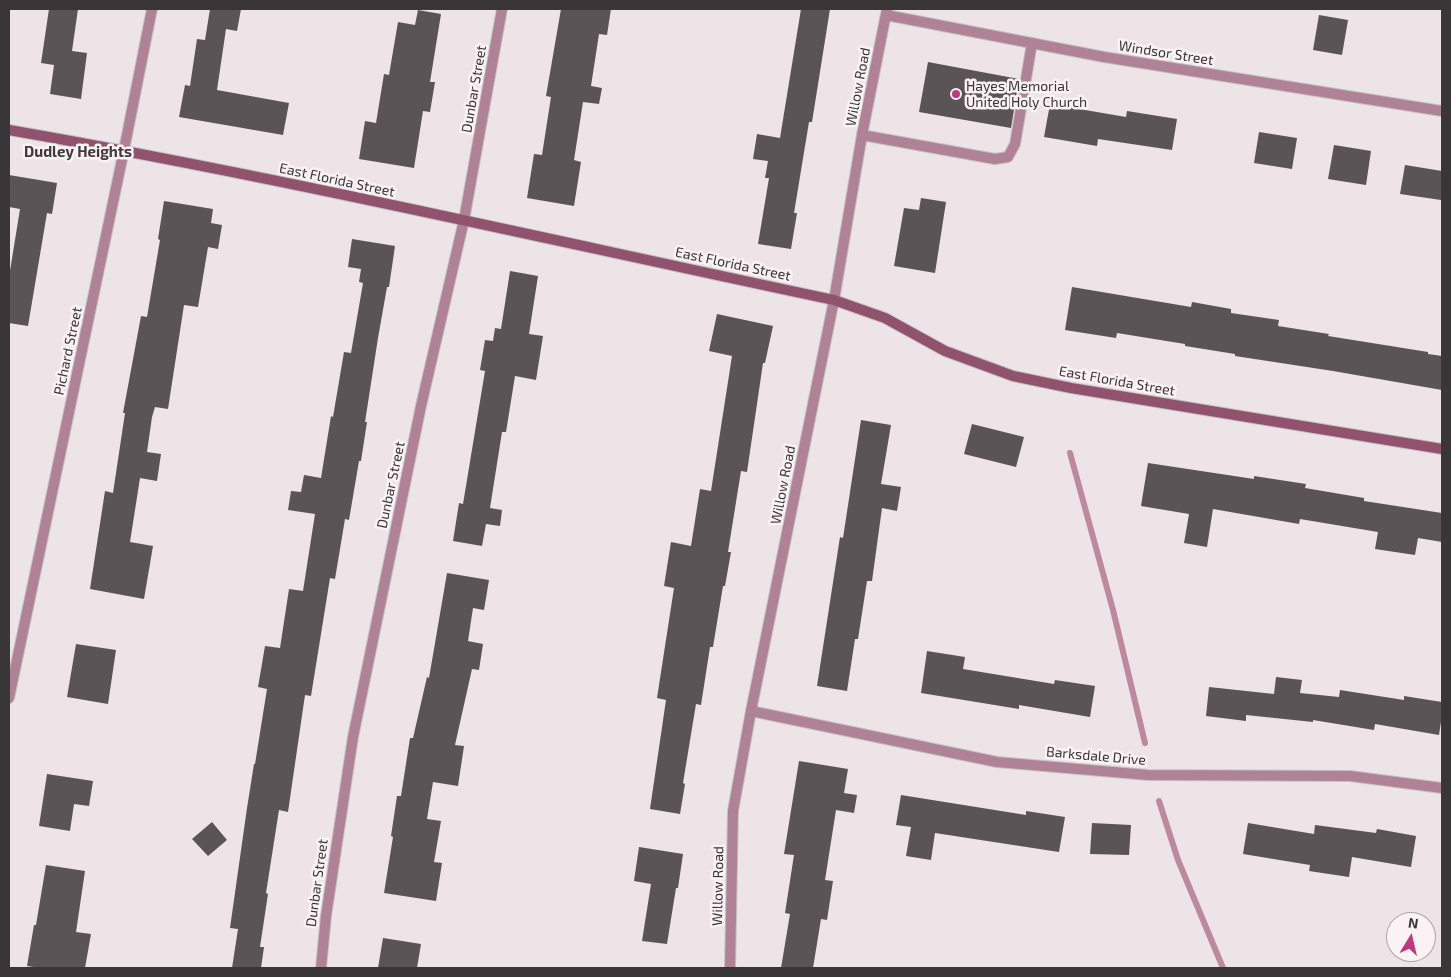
<!DOCTYPE html>
<html>
<head>
<meta charset="utf-8">
<style>
  body { margin:0 }
  #map { position:relative; width:1451px; height:977px; overflow:hidden; background:#ece4e7; font-family:"Exo 2",sans-serif }
  canvas { display:block }
  .frame { position:absolute; inset:0; border:10px solid #393637; pointer-events:none }
  .north { position:absolute; left:1386px; top:912px; width:50px; height:50px; box-sizing:border-box; background:#faf2f4; border:1px solid #ada7a8; border-radius:50%; rotate:9deg; font-size:14px; font-weight:700; line-height:20px; text-align:center; color:#393637 }
  .north::after { content:''; display:block; margin:auto; width:18px; height:22px; background:#be397b; clip-path:polygon(50% 0,100% 100%,50% 72%,0 100%) }
</style>
</head>
<body>
<div id="map">
<canvas width="1451" height="977"></canvas>
<div class="frame"></div>
<div class="north">N</div>
</div>
<script>
const ctx = document.querySelector('canvas').getContext('2d');
ctx.lineJoin = 'round';
function trace(path, color, width, dash) { ctx.strokeStyle = color; ctx.lineWidth = width; ctx.lineCap = dash ? 'butt' : 'round'; ctx.setLineDash(dash || []); ctx.stroke(path); }
function fillPath(path, color) { ctx.fillStyle = color; ctx.fill(path, 'evenodd'); }
function write(font, color, halo, rows, align = 'center') {
  ctx.font = font + ' "Exo 2",sans-serif'; ctx.lineWidth = 5; ctx.setLineDash([]); ctx.textBaseline = 'middle'; ctx.strokeStyle = halo; ctx.fillStyle = color; for (const [text, x, y, turn = 0] of rows) {
    ctx.save(); ctx.translate(x, y); ctx.rotate((+turn || 0) * Math.PI / 180); ctx.textAlign = isNaN(turn) ? turn : align; if (halo) ctx.strokeText(text, 0, 0); ctx.fillText(text, 0, 0); ctx.restore();
  }
}
const stream = new Path2D(`
  M1070,453l43,157 32,133
  M1159,801l19,59 45,108`);
const building = new Path2D(`
  M49,9h29l-6,42 15,2 -6,46 -31,-5 4,-29 -13,-2z
  M210,9h31l-4,22 -11,-2 -9,61 72,13 -6,32 -104,-18 6,-32 5,1 7,-47 8,1z
  M561,9h50l-4,26 -8,-1 -8,52 11,2 -3,16 -16,-2 -9,58 7,2 -7,44 -47,-8 7,-44 8,1 9,-58 -5,-1z
  M801,9h29l-18,113h-3l-15,91h3l-6,36 -33,-5 11,-66h-4l3,-17 -15,-2 4,-25 23,4z
  M418,10l23,4 -11,68h5l-5,30 -7,-1 -9,57 -55,-9 6,-38 11,2 8,-49 5,1 9,-53 17,3z
  M1319,15l29,5 -6,35 -29,-5z
  M928,62l91,17 -8,49 -92,-16z
  M1050,104l76,13 1,-6 50,8 -5,31 -74,-11 -1,7 -53,-9z
  M1259,132l38,6 -5,31 -38,-6z
  M1334,145l37,6 -5,34 -38,-6z
  M1405,165l37,6 -1,29 -41,-6z
  M9,175l48,8 -5,31 -5,-1 -19,113 -19,-3v-46l11,-68 -11,-2z
  M921,198l25,4 -11,71 -41,-7 10,-58 15,2z
  M164,201l49,8 -2,14 11,2 -4,24 -10,-2 -10,60 -14,-2 -16,104 -13,-2 -3,10 -5,35 14,2 -4,27 -17,-3 -10,64 23,4 -9,53 -54,-10 15,-98 8,2 12,-80h-2l18,-97 6,1 13,-77 -2,-1z
  M352,239l43,7 -6,41h-2l-9,51 -13,84h2l-6,39h-2l-10,59 -4,-1 -10,60 -5,-1 -19,118 -6,-1 -17,117 -9,-2 -13,83 2,1 -8,53h4l-3,21h-29l6,-39 -8,-1 17,-120 7,-44h1l12,-75 -9,-2 7,-41 15,2 9,-59 14,2 12,-77 -27,-4 3,-19 10,1 3,-17 17,3 10,-62 2,1 11,-65 7,1 12,-70 -4,-1 2,-13 -13,-2z
  M510,271l28,5 -9,58 14,2 -7,44 -21,-4 -9,56h-4l-12,76 12,2 -2,16 -14,-2 -4,22 -29,-5 6,-38 4,1 22,-133 -5,-1 5,-30 8,1 2,-13 6,1z
  M1072,287l119,20 1,-5 39,7v4l48,7 -1,6 51,8 -1,2 100,16v2l14,2v34l-109,-19 -98,-15v-2l-50,-8v-2l-68,-11 -1,5 -51,-8z
  M717,314l56,12 -8,37h-2l-16,109 -6,-1 -13,81h3l-6,34h-2l-10,61h-3l-9,58 -5,-1 -13,79 2,1 -5,30 -30,-5 16,-109 -9,-2 17,-110 -10,-2 7,-44 20,4 9,-57 11,2 21,-135 -23,-5z
  M861,420l30,5 -10,59 20,3 -4,24 -15,-3 -10,73h-5l-9,58h-3l-8,52 -30,-5 23,-149 3,1z
  M972,424l52,13 -8,30 -52,-13z
  M1148,463l106,16v-3l52,8 -1,4 59,10v3l78,12v29l-24,-4 -3,17 -40,-6 3,-17 -78,-13 -1,5 -86,-15 -6,38 -23,-4 5,-29 -48,-8z
  M447,573l42,7 -5,30 -11,-2 -5,33 15,3 -4,26 -7,-1 -17,76 9,1 -6,40 -25,-4 -6,37 14,2 -7,41 8,1 -6,38 -52,-8 9,-56 -2,-1 6,-40h4l9,-58h3l14,-61 2,1z
  M76,644l40,6 -8,54 -41,-7z
  M927,651l38,6 -2,12 91,15 1,-4 40,6 -5,31 -71,-12v4l-98,-16z
  M1276,677l26,3 -2,13 39,4 1,-7 64,10v-4l38,6v13l-3,20 -64,-11 -1,6 -61,-10v2l-67,-7v6l-40,-5 3,-29 65,7z
  M799,761l49,8 -4,24 13,2 -3,18 -18,-3 -11,70 8,1 -6,39 -6,-1 -8,49h-32l9,-54 -5,-1 9,-58 -10,-1z
  M47,774l46,7 -4,25 -15,-2 -4,27 -31,-5z
  M901,795l125,20v-4l39,6 -6,35 -124,-19 -4,27 -25,-4 5,-29 -15,-2z
  M212,822l15,18 -19,16 -16,-17z
  M1092,823l39,2 -2,30 -39,-1z
  M1248,823l66,11 1,-9 61,8 1,-4 39,7 -5,31 -59,-10 -3,20 -40,-6 1,-6 -67,-11z
  M639,847l44,7 -5,34h-2l-9,56 -25,-3 9,-57 -17,-3z
  M46,865l39,6 -9,61 15,2 -6,34h-45l-13,-2 7,-41h2z
  M383,938l38,6 -4,24h-39z`);
const service = new Path2D(`
  M862,135l133,24 13,-2 7,-13 17,-101`);
const minor = new Path2D(`
  M886,15l218,42 338,54
  M9,698l115,-548 28,-141
  M751,711l246,51 151,13 202,1 92,12
  M321,968l5,-52 27,-179 68,-331 43,-186 38,-211`);
const tertiary = new Path2D(`
  M730,968l3,-157 18,-100 83,-411 28,-165 25,-126`);
const secondary = new Path2D(`
  M9,130c276,48 550,112 825,170l51,18 60,33 68,25 58,12 371,61`);
const markers = [
  [956,94,5,"#be397b"]
];
const streetNames = [
  ["Windsor Street",1166,53,9],
  ["Willow Road",858,87,-79],
  ["Dunbar Street",474,89,-80],
  ["East Florida Street",337,180,12],
  ["East Florida Street",733,264,12],
  ["Pichard Street",68,351,-78],
  ["East Florida Street",1117,381,10],
  ["Dunbar Street",391,485,-78],
  ["Willow Road",783,485,-79],
  ["Barksdale Drive",1096,756,5],
  ["Dunbar Street",317,883,-82],
  ["Willow Road",718,886,-89]
];
const poiNames = [
  ["Hayes Memorial",966,86],
  ["United Holy Church",966,102]
];
const neighbourhoodNames = [
  ["Dudley Heights",78,152]
];
trace(stream, '#bd899d', 6);
fillPath(building, '#5b5457');
trace(service, '#c8c1c4', 12);
trace(minor, '#c8c1c4', 12);
trace(tertiary, '#c8c1c4', 12);
trace(secondary, '#c8c1c4', 12);
trace(service, '#af8394', 10);
trace(minor, '#af8394', 10);
trace(tertiary, '#af8394', 10);
trace(secondary, '#90526c', 10);
for (const [x, y, r, color] of markers) { const dot = new Path2D(); dot.arc(x, y, r, 0, 2 * Math.PI); ctx.fillStyle = color; ctx.fill(dot); trace(dot, '#faf2f4', 2); }
write('14px', '#393637', '#faf2f4', streetNames);
write('14px', '#393637', '#faf2f4', poiNames, 'left');
write('bold 15px', '#423b3e', '#faf2f4', neighbourhoodNames);
</script>
</body>
</html>
